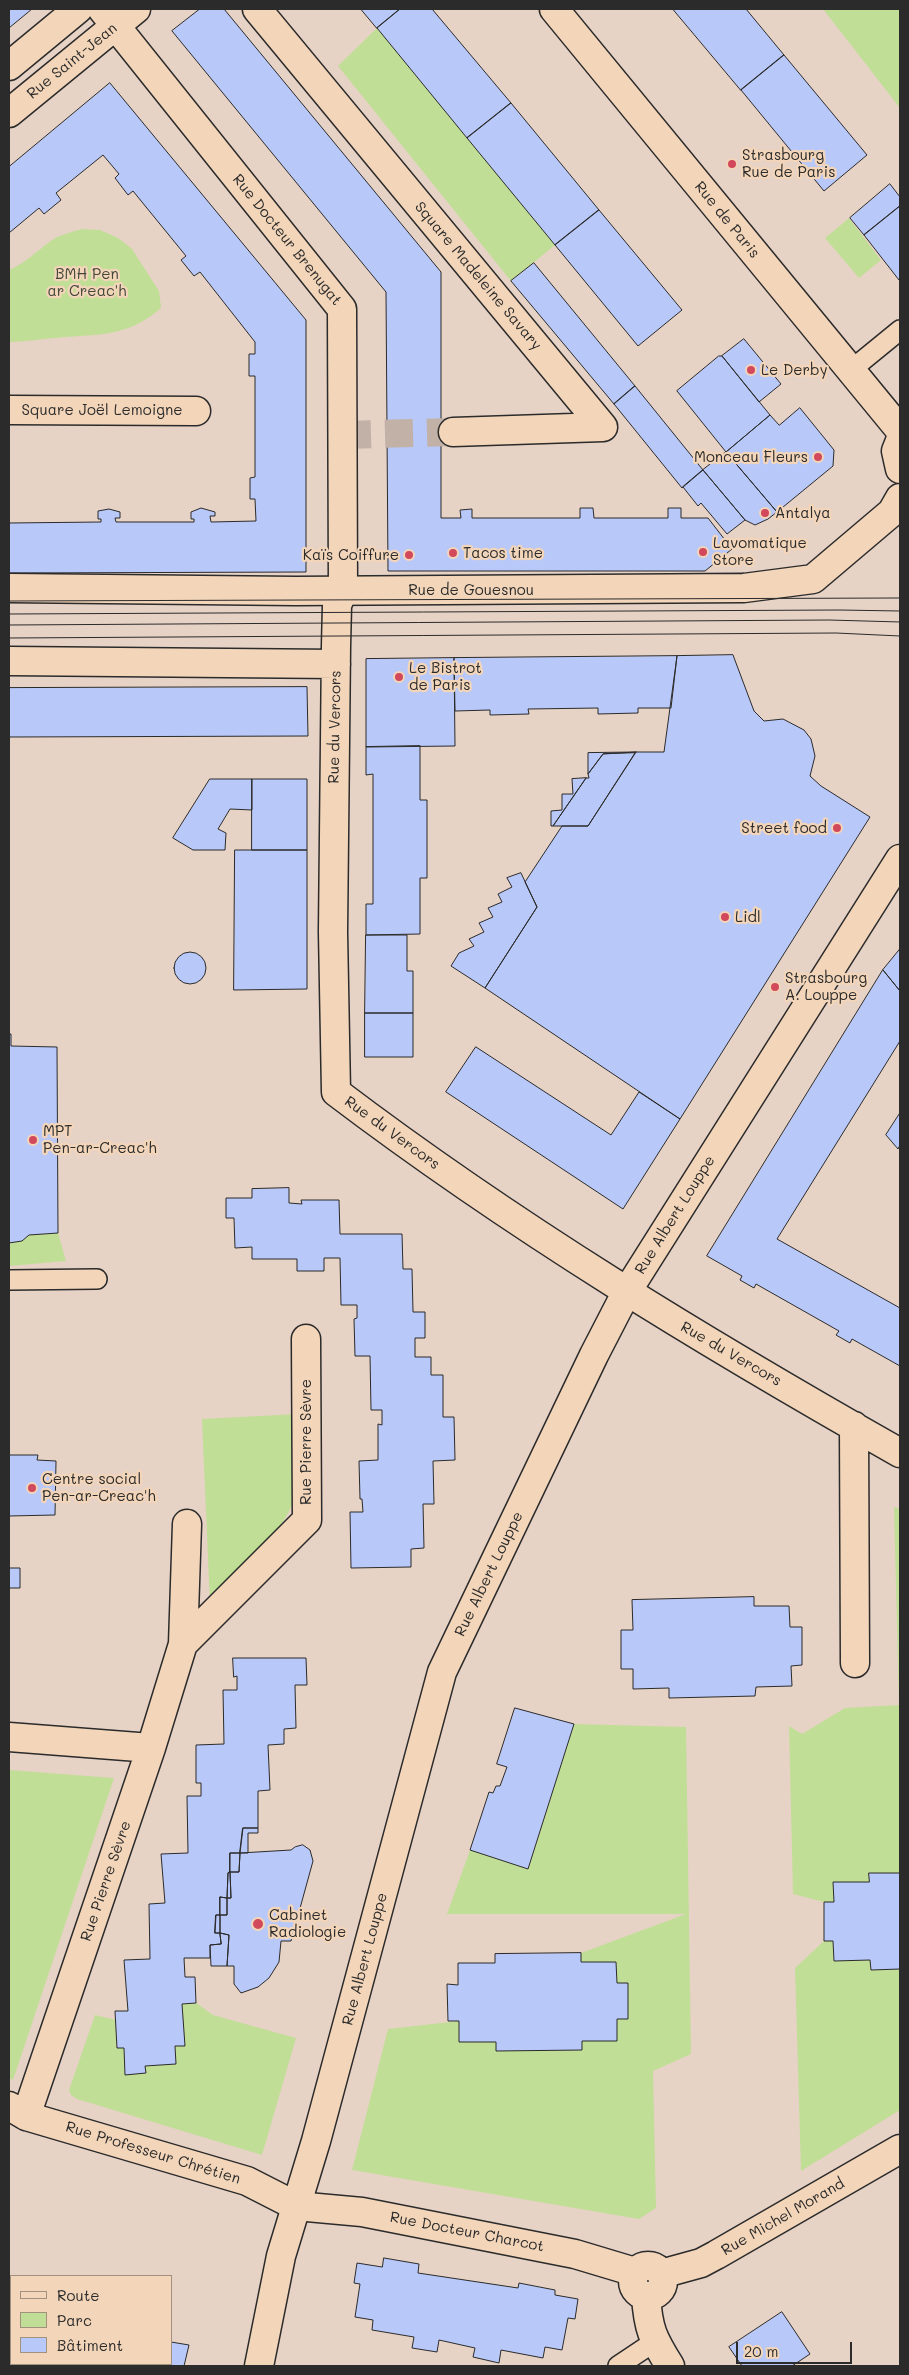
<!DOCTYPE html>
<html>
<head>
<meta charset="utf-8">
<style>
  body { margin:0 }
  #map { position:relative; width:909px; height:2375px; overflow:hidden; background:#e7d2c6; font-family:Mali,sans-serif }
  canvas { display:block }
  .frame { position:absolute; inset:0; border:10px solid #2b2b2b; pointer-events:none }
  .legend { position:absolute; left:10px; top:2275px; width:162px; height:90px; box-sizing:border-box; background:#f3d5b9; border:1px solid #a39180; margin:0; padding:6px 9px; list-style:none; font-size:15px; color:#2b2b2b }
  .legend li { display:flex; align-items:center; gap:10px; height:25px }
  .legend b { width:25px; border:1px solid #a39180 }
  .scale { position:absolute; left:736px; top:2342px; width:116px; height:22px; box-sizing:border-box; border:2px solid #2b2b2b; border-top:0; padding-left:6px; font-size:15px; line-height:18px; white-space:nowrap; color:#2b2b2b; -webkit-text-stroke:4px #f3d5b9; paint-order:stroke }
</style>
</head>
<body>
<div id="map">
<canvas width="909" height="2375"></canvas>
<div class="frame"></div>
<ul class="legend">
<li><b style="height:6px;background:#f3d5b9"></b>Route</li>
<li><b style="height:14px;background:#c1de96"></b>Parc</li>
<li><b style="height:14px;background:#b8c8f8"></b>Bâtiment</li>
</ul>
<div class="scale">20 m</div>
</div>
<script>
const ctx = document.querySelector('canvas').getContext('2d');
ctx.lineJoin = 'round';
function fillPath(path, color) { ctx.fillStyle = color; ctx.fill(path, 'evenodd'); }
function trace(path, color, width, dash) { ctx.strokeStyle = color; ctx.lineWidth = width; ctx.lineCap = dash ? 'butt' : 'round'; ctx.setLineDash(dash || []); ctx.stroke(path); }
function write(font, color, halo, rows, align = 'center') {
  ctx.font = font + ' Mali,sans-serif'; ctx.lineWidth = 4.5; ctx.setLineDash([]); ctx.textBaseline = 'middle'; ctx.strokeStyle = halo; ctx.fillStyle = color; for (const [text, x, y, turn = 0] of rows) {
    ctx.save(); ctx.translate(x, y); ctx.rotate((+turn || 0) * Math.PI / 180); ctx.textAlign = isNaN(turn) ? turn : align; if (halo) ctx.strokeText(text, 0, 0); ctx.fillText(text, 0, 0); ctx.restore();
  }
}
const green = new Path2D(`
  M823,9h77v99z
  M377,28l178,217 -44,36 -173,-215z
  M849,218l32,42 -22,18 -34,-40z
  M82,229l18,1 18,8 14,11 27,42 2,17c-34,30 -64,26 -106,30 -15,1 -31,4 -46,4v-72c16,-7 26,-17 39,-27 10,-8 23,-11 34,-14z
  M58,1233l8,28 -57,5v-23l13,-2 7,-6z
  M298,1414c0,17 4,62 0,76 -14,44 -56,83 -88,114l-8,-185z
  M894,1507l6,2v364h-30l-1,9h-35v20h-10l-31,-8 -4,-168 13,8 43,-26 54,-3z
  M574,1724l112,3 5,327 -38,17 3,137 -17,11 -287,-49 36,-141 71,-8v21h37l86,8v-9h35v-22h11v-36h-11l-1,-21h-35v-9l105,-39h-239l23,-64 58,19z
  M9,1770l105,8 -101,302 -4,-2z
  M824,1941h9l1,20 36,-1 1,10 29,-1v141l-99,61 -6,-203z
  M196,2003l17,12 83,23 -34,117 -185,-56 -6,-4 -2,-5 26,-75 21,5 1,27 7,1 1,26 20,-1v-7l31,-2 -1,-18h9l-2,-42z`);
const building = new Path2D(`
  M9,9h23l-23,19z
  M200,9h24l217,263v246h20l-1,-8 12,-1v9h108v-10h13l1,10h74v-10h13v10h27l24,31 -27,22h-317l-2,-279 -214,-261z
  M361,9h39l-23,19z
  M400,9h32l79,94 -44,35 -90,-110z
  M673,9h73l38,46 -43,35z
  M784,55l83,100 -43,36 -83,-101z
  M110,83l196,237v252l-297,1v-50l92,-1v-3h-3v-8l11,-2 11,3v6h-5l1,4h78v-3h-3v-7l10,-4 14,4v4h-5l1,6 45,-1 -1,-22h-5v-21l5,-1v-101h-6v-22h6v-12l-55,-70 -6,4 -13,-16 5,-4 -53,-65 -5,4 -13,-17 4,-4 -16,-19 -47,38 5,7 -17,14 -5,-6 -30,25v-66z
  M511,103l88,107 -44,35 -88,-107z
  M890,184l10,13v9l-36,29 -14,-17z
  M900,206v72l-1,2 -35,-45z
  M599,210l83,100 -44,36 -83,-101z
  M534,263l101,123 -21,18 -103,-123z
  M744,339l37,45 -22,18 -37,-46z
  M719,356h3l48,59 -44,37 -49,-61z
  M635,386l68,84 -21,18 -68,-84z
  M800,408l34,42 -1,16 -56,46 -51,-60 44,-37 9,10z
  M726,452l51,60 -9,7 -13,6 -10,-5 -42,-50z
  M703,470l42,50 -18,14 -26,-31 -3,3 -15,-19z
  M733,655l21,56 10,10 19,-2 21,11 7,9 4,17 -5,20 11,10 49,31 -190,302 -195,-131 52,-81 -12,-25 37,-56h26l48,-74h28l13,-96z
  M677,656l-6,52h-33v5l-40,1v-6l-70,1 1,5 -39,1v-5l-35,1 -1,-53z
  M454,658l1,88 -89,1v-88z
  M307,687l1,49 -299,1v-49z
  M420,746v54h7v78h-7v56l-54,1v-31h7v-130l-7,1v-28z
  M636,752l-33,2 -15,20v-21z
  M635,753l-47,73h-35l33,-48h3l-1,-4 15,-20z
  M586,778l-33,48h-2v-15l11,-1v-16h11l-1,-15z
  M210,779h42v31l-22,-1 -12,20 8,4 -1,17h-32l-20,-12z
  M252,779h55v71h-55z
  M235,850h72v139l-73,1z
  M521,873l16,34 -52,81 -34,-22 8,-13 15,-7 -5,-7 15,-7 -5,-9 14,-6 -5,-9 14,-6 -4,-8 14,-7 -5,-9z
  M366,935h41v36h6v42h-48z
  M900,949v42l-17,-21z
  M174 968a16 16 0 1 1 32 0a16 16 0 1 1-32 0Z
  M883,970l17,21v50l-123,198 123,69v58l-48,-27 -2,4 -14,-8 3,-4 -83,-47 -2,4 -14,-8 2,-4 -35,-20z
  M365,1013h48v44h-48z
  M9,1034h2v12l46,1 1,186 -29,2 -7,6 -13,2z
  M476,1047l135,88 28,-43 41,27 -57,90 -177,-117z
  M900,1113v32l-2,4 -12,-14z
  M289,1188v15l13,1 -1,-4h38l1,34h62l1,35h9l1,43h12v26h-10v19h16v18h12v42h11l1,43 -22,1 1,43h-11l1,44 -13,1v18l-60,1 -1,-56h13l-1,-13h-2l-1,-38 19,-1v-36l4,1v-15h-11l-1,-54h-15l-1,-37 3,-1v-13h-16l-1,-47h-16v13h-27v-12h-45v-12l-17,1 -1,-30h-8v-20h26v-9z
  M9,1455h29l-1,5 19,1 -1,54 -46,1z
  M9,1568h11v20h-11z
  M754,1597v9h35l1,21h12v38l-11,1 1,20 -36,1 -1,9 -86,2v-10l-36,1v-20h-12v-39h12l-1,-30z
  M233,1658h73l1,27h-12l1,43 -12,1v15l-16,1 2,45 -12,1v37h-15l-3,25h-10v19l-2,1 -1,25 -7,-1v18h-4l-1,18h5l1,11 -11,1v13h-26l1,19h10l1,26 -14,1 3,42h-10l1,18 -31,2 1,7 -21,2 -1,-27h-7l-2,-37h13l-4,-51 26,-1 -1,-55 16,-1 -4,-49 27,-1 -1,-57h14v-13h-5v-38l28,-1 -1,-54h14v-14l-3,1z
  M515,1708l59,16 -46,145 -58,-19 19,-58 4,1 3,-7h4l7,-19 -10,-3z
  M243,1828h15v5h-10v20h-8z
  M303,1845l7,5 3,11 -22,80h-10l-2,21 -10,16 -11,9 -17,6 -7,-9v-18h-7l2,-31 -9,-2v-18h7v-17h4l-1,-26h9l1,-19 51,-3 4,-3z
  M230,1853h10l-1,19h-9z
  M230,1872l1,26h-4l1,-25z
  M869,1873h31v96l-29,1 -1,-10 -36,1 -1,-20h-9v-39h10l-1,-20h36z
  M220,1897l7,1v17h-7z
  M216,1915h4v18h-5z
  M220,1933l9,2 -2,31h-16l-1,-21 11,-1z
  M581,1953v9h35l1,21h11v36h-11v22h-35v9l-86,1v-9h-37v-21h-11l-1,-37 11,1v-22h37v-9z
  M384,2258l35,6 -1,9 100,15 1,-5 36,7v5l23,4 -3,20 -7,-1 -6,32 -17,-3 -2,11 -42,-8 -2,13 -26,-6 2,-9 -36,-8 -2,12 -25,-4 2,-11 -42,-7 1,-10 -18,-3 5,-33 -6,-1 3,-20 25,4z
  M9,2306l2,1v57h53v2h-55z
  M782,2312l28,42 -18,12h-50l-13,-19z
  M171,2342l18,3 -5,21h-59v-2h46z
  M64,2364h36l-1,2h-35z`);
const minorTunnel = new Path2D(`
  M343,435l110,-3`);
const service = new Path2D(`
  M851,370l49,-40
  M9,1280l88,-1
  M618,2366l36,-24`);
const minor = new Path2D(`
  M102,9l240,300 1,282 -6,14 -1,41 -3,286 3,160c178,135 370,251 564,361
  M257,9l346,418 -150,5
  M9,66l69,-57
  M9,113l127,-104
  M9,410l187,1
  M9,661l327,3
  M854,1426l1,237
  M183,1644l4,-120
  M9,1737l142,11
  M9,2106l17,10 221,65 49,25 66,6 213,42 60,18
  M26,2116l125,-368 32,-104 124,-124 -1,-181
  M633 2281a15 15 0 1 1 30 0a15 15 0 1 1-30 0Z
  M661,2274l40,-11 15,-8 184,-106
  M646,2296c2,33 7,43 24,70`);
const tertiary = new Path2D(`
  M9,588l287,3 448,-3 69,-9 79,-67 8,-14`);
const secondary = new Path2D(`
  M554,9l346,421
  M900,441l-4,10 4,18
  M259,2366l22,-110 35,-115 126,-469 152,-317 32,-62 274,-434`);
const tram = new Path2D(`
  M9,601l891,-3
  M9,614l830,-4 61,1
  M9,625l820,-5 71,2
  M9,638l827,-5 64,3`);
const markers = [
  [732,164,5,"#d1495b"],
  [751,370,5,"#d1495b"],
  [818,457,5,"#d1495b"],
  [765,513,5,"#d1495b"],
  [703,552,5,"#d1495b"],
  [453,553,5,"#d1495b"],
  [409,555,5,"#d1495b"],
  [399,677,5,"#d1495b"],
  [837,828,5,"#d1495b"],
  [725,917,5,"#d1495b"],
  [775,987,5,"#d1495b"],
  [33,1140,5,"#d1495b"],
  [32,1488,5,"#d1495b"],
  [258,1924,6,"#d1495b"]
];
const streetNames = [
  ["Rue Saint-Jean",72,61,-39],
  ["Rue de Paris",727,220,51],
  ["Rue Docteur Brenugat",287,240,51],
  ["Square Madeleine Savary",478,276,50],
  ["Square Joël Lemoigne",102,410],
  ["Rue de Gouesnou",471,590],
  ["Rue du Vercors",335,727,-89],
  ["Rue du Vercors",392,1133,36],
  ["Rue Albert Louppe",675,1215,-58],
  ["Rue du Vercors",731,1354,30],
  ["Rue Pierre Sèvre",306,1442,-90],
  ["Rue Albert Louppe",489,1574,-64],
  ["Rue Pierre Sèvre",106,1881,-71],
  ["Rue Albert Louppe",365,1959,-75],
  ["Rue Professeur Chrétien",153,2153,17],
  ["Rue Michel Morand",783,2217,-30],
  ["Rue Docteur Charcot",467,2232,11]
];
const poiNames = [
  ["Strasbourg",742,155],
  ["Rue de Paris",742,172],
  ["Le Derby",761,370],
  ["Monceau Fleurs",808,457,"right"],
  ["Antalya",775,513],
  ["Lavomatique",713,543],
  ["Store",713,560],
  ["Tacos time",463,553],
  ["Kaïs Coiffure",399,555,"right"],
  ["Le Bistrot",409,668],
  ["de Paris",409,685],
  ["Street food",827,828,"right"],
  ["Lidl",735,917],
  ["Strasbourg",785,978],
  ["A. Louppe",785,995],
  ["MPT",43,1131],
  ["Pen-ar-Creac'h",43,1148],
  ["Centre social",42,1479],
  ["Pen-ar-Creac'h",42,1496],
  ["Cabinet",269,1915],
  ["Radiologie",269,1932]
];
const parkNames = [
  ["BMH Pen",87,274],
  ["ar Creac'h",87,291]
];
fillPath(green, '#c1de96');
fillPath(building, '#b8c8f8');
trace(building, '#2b2b2b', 1);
trace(minorTunnel, '#c1b1a7', 28, [28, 14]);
trace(service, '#2b2b2b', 22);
trace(minor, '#2b2b2b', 31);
trace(tertiary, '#2b2b2b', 31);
trace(secondary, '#2b2b2b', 31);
trace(service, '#f3d5b9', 19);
trace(minor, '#f3d5b9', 28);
trace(tertiary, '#f3d5b9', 28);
trace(secondary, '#f3d5b9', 28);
trace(tram, '#2b2b2b', 1);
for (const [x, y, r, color] of markers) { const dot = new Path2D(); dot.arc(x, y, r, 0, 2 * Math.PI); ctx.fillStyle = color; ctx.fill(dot); trace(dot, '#f3d5b9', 2); }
write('15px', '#2b2b2b', '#f3d5b9', streetNames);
write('15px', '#2b2b2b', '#f3d5b9', poiNames, 'left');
write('15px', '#42463b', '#f3d5b9', parkNames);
</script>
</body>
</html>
